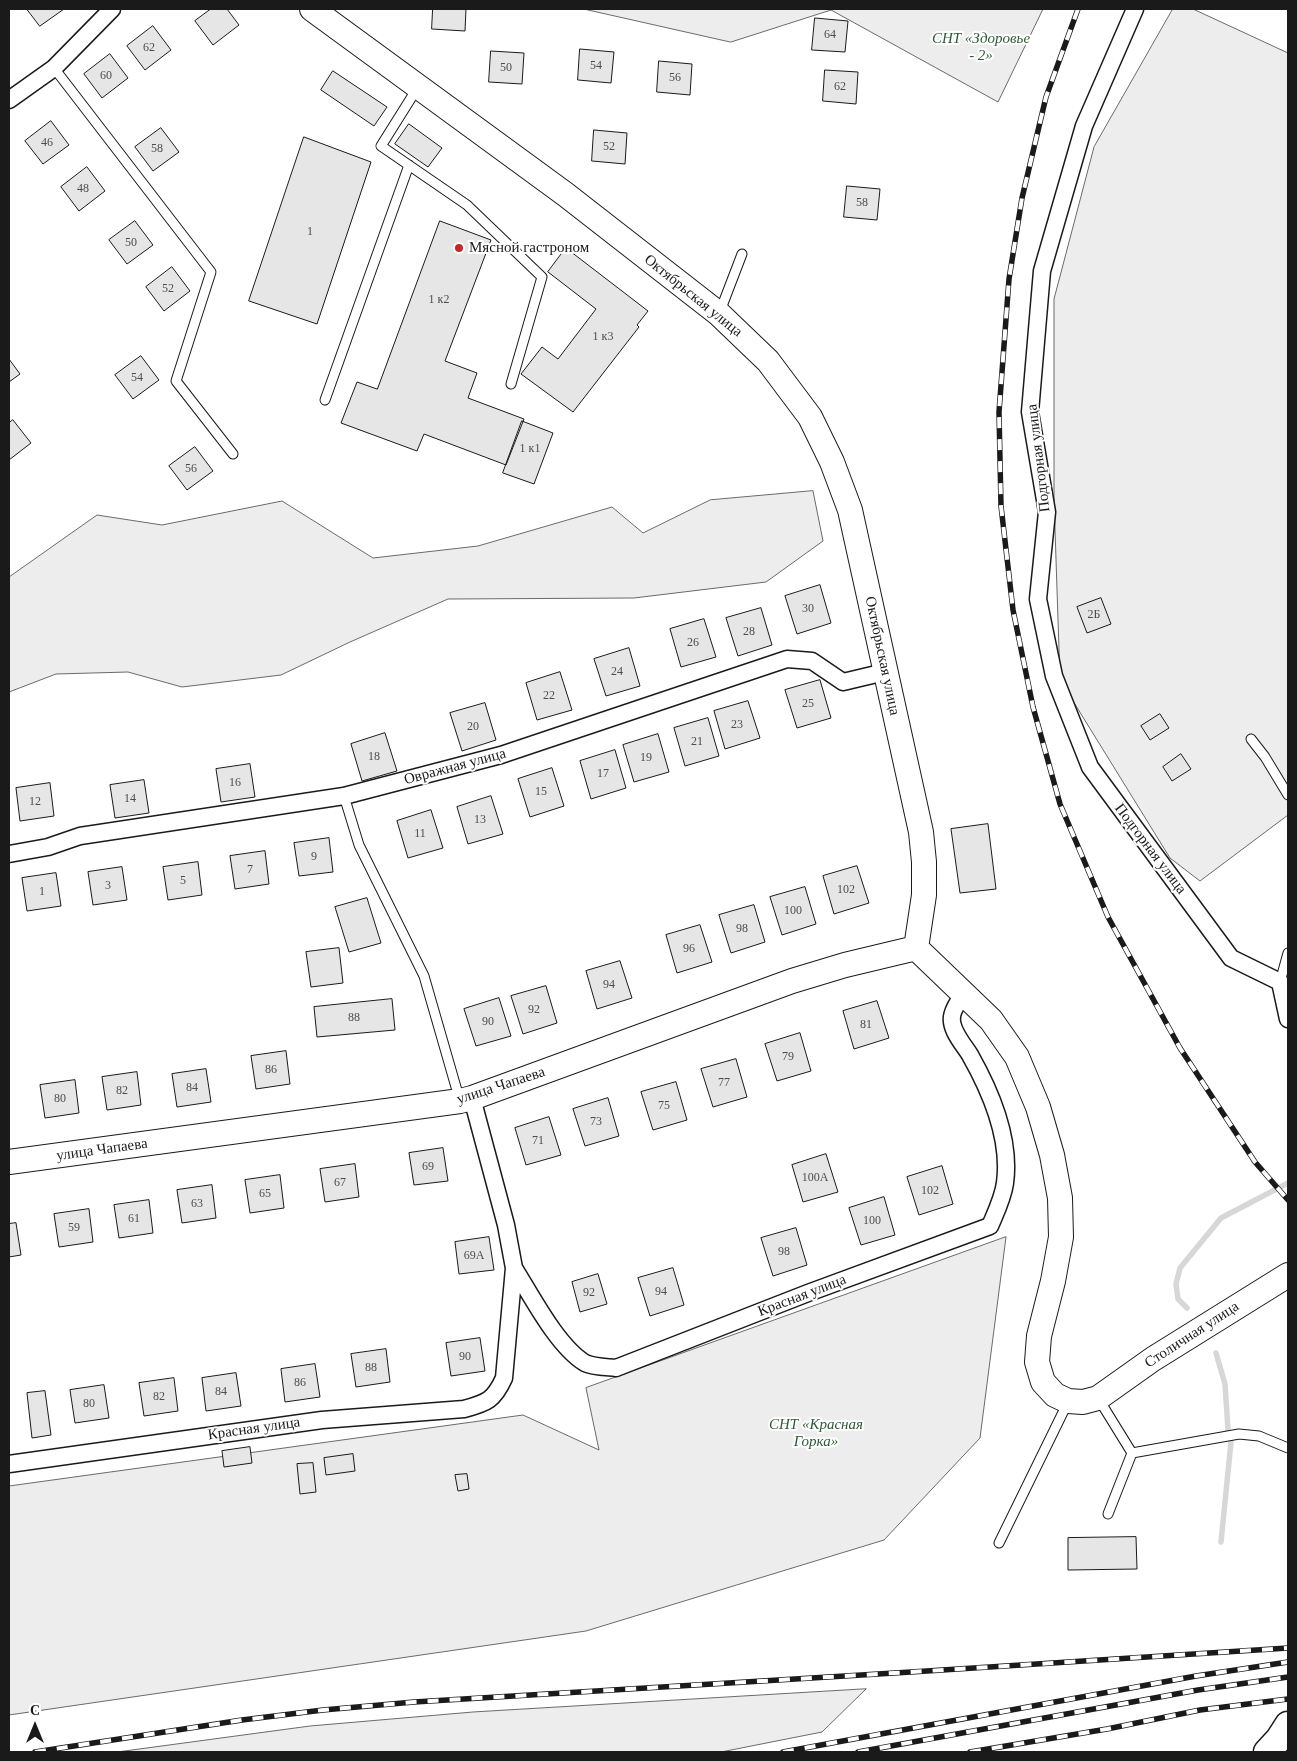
<!DOCTYPE html>
<html>
<head>
<meta charset="utf-8">
<style>
  body { margin:0 }
  #map { position:relative; width:1297px; height:1761px; overflow:hidden; background:#fff; font-family:"Times New Roman",serif }
  canvas { display:block }
  .frame { position:absolute; inset:0; border:10px solid #1a1a1a; pointer-events:none }
  .north { position:absolute; left:10px; top:1701px; width:50px; height:50px; -webkit-text-stroke:4px #fff; paint-order:stroke; rotate:0deg; font-size:14px; font-weight:700; line-height:20px; text-align:center; color:#1a1a1a }
  .north::after { content:''; display:block; margin:auto; width:18px; height:22px; background:#1a1a1a; clip-path:polygon(50% 0,100% 100%,50% 72%,0 100%) }
</style>
</head>
<body>
<div id="map">
<canvas width="1297" height="1761"></canvas>
<div class="frame"></div>
<div class="north">С</div>
</div>
<script>
const ctx = document.querySelector('canvas').getContext('2d');
ctx.lineJoin = 'round';
function fillPath(path, color) { ctx.fillStyle = color; ctx.fill(path, 'evenodd'); }
function trace(path, color, width, dash) { ctx.strokeStyle = color; ctx.lineWidth = width; ctx.lineCap = dash ? 'butt' : 'round'; ctx.setLineDash(dash || []); ctx.stroke(path); }
function write(font, color, halo, rows, align = 'center') {
  ctx.font = font + ' "Times New Roman",serif'; ctx.lineWidth = 4; ctx.setLineDash([]); ctx.textBaseline = 'middle'; ctx.strokeStyle = halo; ctx.fillStyle = color; for (const [text, x, y, turn = 0] of rows) {
    ctx.save(); ctx.translate(x, y); ctx.rotate((+turn || 0) * Math.PI / 180); ctx.textAlign = isNaN(turn) ? turn : align; if (halo) ctx.strokeText(text, 0, 0); ctx.fillText(text, 0, 0); ctx.restore();
  }
}
const built = new Path2D(`
  M584,9h459l-45,93 -167,-92 -100,32z
  M1173,9h20l95,44v762l-88,66 -30,-23 -110,-178 -6,-181v-200l40,-152z
  M813,491l10,50 -57,41 -132,16 -186,1 -98,43 -69,33 -99,12 -54,-15 -72,2 -47,18v-115l88,-62 65,10 120,-24 91,57 105,-12 134,-39 31,26 67,-33z
  M1006,1237l-26,201 -96,102 -298,91 -577,84v-229l514,-71 76,35 -13,-62z
  M866,1689l-44,43 -101,20h-604l193,-26 163,-14z`);
const stream = new Path2D(`
  M1187,1308l-9,-9 -2,-15 4,-16 41,-50 67,-35
  M1216,1353l9,31 3,46
  M1221,1542l10,-100`);
const building = new Path2D(`
  M27,9h37l-24,17z
  M211,9h16l12,16 -26,20 -18,-24z
  M433,9h33l-1,22 -33,-2z
  M815,18l33,3 -3,31 -33,-2z
  M153,26l18,24 -26,20 -18,-24z
  M580,49l34,3 -3,31 -33,-3z
  M491,51l33,2 -2,31 -33,-2z
  M110,54l18,24 -26,20 -18,-24z
  M659,61l33,3 -2,31 -33,-3z
  M825,70l33,2 -2,32 -33,-3z
  M333,71l54,36 -13,19 -53,-36z
  M51,121l18,24 -26,19 -18,-23z
  M409,124l33,24 -14,19 -33,-23z
  M161,128l18,24 -26,19 -18,-24z
  M594,130l33,3 -2,31 -33,-3z
  M304,137l67,25 -54,162 -68,-23z
  M87,167l18,24 -26,20 -18,-24z
  M847,186l33,3 -3,31 -33,-3z
  M135,221l18,24 -26,19 -18,-24z
  M440,221l51,19 -46,121 32,12 -9,25 56,21 -18,46 -82,-31 -7,17 -76,-28 16,-41 20,7z
  M566,248l82,63 -11,14 2,2 -66,85 -52,-38 21,-27 16,12 38,-50 -48,-37z
  M172,267l18,24 -26,20 -18,-24z
  M141,356l18,24 -26,19 -18,-24z
  M9,359l11,15 -11,8z
  M13,420l18,23 -22,17v-37z
  M522,421l31,12 -19,51 -31,-11z
  M195,447l18,24 -26,19 -18,-24z
  M820,585l11,38 -34,11 -12,-38z
  M1101,598l10,26 -24,9 -10,-26z
  M761,608l11,37 -34,11 -12,-38z
  M704,619l12,38 -35,10 -11,-38z
  M629,648l11,38 -34,10 -12,-37z
  M560,672l12,38 -35,10 -11,-37z
  M820,680l11,38 -34,10 -12,-38z
  M748,701l12,37 -35,11 -11,-38z
  M485,703l11,37 -34,11 -12,-38z
  M1160,714l9,14 -19,12 -9,-14z
  M708,718l11,38 -34,10 -11,-38z
  M385,733l12,38 -35,10 -11,-37z
  M658,734l11,38 -35,10 -11,-37z
  M615,750l11,38 -35,11 -11,-38z
  M1181,754l10,15 -19,12 -9,-14z
  M250,764l5,33 -34,5 -5,-33z
  M552,768l12,38 -34,11 -12,-38z
  M144,780l5,33 -34,5 -5,-33z
  M50,783l4,33 -34,5 -4,-33z
  M491,796l12,38 -35,10 -11,-37z
  M431,810l12,38 -35,10 -11,-37z
  M988,824l8,65 -36,4 -9,-64z
  M329,838l4,34 -34,4 -5,-33z
  M265,851l4,33 -34,5 -5,-33z
  M198,862l4,33 -34,5 -5,-33z
  M857,866l12,37 -35,11 -11,-38z
  M122,867l5,33 -34,5 -5,-33z
  M56,873l5,33 -34,5 -5,-33z
  M805,887l11,37 -34,11 -12,-38z
  M367,898l14,45 -32,9 -14,-45z
  M754,905l11,37 -34,11 -12,-38z
  M700,925l12,37 -35,11 -11,-38z
  M339,948l4,35 -32,4 -5,-35z
  M620,961l12,37 -35,11 -11,-38z
  M546,986l11,37 -34,11 -12,-38z
  M499,998l12,38 -35,10 -12,-37z
  M392,999l3,31 -78,7 -3,-30z
  M877,1001l12,37 -35,11 -11,-38z
  M800,1033l11,38 -34,10 -12,-37z
  M286,1051l4,33 -34,5 -5,-33z
  M736,1059l11,38 -34,10 -12,-38z
  M206,1069l5,33 -34,5 -5,-33z
  M137,1072l4,33 -34,5 -5,-33z
  M75,1080l4,33 -34,5 -5,-33z
  M676,1082l11,38 -34,10 -12,-38z
  M608,1098l11,38 -34,10 -12,-37z
  M549,1117l12,38 -35,10 -11,-37z
  M443,1148l5,33 -34,4 -5,-32z
  M826,1154l12,38 -35,10 -11,-37z
  M355,1164l4,33 -34,5 -5,-33z
  M942,1166l11,38 -34,11 -12,-38z
  M280,1175l4,33 -34,5 -5,-33z
  M212,1185l4,33 -34,5 -5,-33z
  M884,1197l11,38 -34,10 -12,-37z
  M149,1200l4,33 -34,5 -5,-33z
  M89,1209l4,33 -34,5 -5,-33z
  M16,1223l5,32 -12,2v-33z
  M796,1228l11,37 -34,11 -12,-38z
  M489,1237l5,33 -35,4 -4,-32z
  M673,1268l11,37 -34,11 -12,-38z
  M598,1274l9,30 -27,8 -8,-30z
  M480,1338l5,33 -34,5 -5,-33z
  M386,1349l4,33 -34,5 -5,-33z
  M315,1364l5,33 -35,5 -4,-33z
  M236,1373l5,33 -35,5 -4,-33z
  M174,1378l4,33 -34,5 -5,-33z
  M104,1385l5,33 -34,5 -5,-33z
  M45,1391l6,44 -19,3 -5,-45z
  M250,1447l2,16 -28,4 -2,-16z
  M353,1454l2,17 -29,4 -2,-17z
  M313,1463l3,29 -16,2 -3,-30z
  M467,1474l2,15 -11,2 -3,-16z
  M1136,1537l1,32 -69,1v-32z`);
const lane = new Path2D(`
  M54,68l157,204 -35,109 57,73
  M418,87l-37,59 86,59 75,72 -31,107
  M719,314l23,-60
  M325,400l84,-235
  M1251,739l14,18 23,38
  M344,796l15,49 65,131 36,125
  M1280,982l8,-29
  M1098,1398l34,55
  M1108,1514l24,-61 107,-19 20,2 29,12
  M999,1543l69,-141`);
const street = new Path2D(`
  M1135,9l-51,117 -42,145 -12,141 17,100 -9,87 16,77 36,91 141,191 49,24 8,37
  M9,100l45,-32 58,-59
  M9,854l39,-7 32,-11 264,-40 157,-41 286,-96 25,2 31,21 42,-10
  M514,1268c17,27 43,78 71,95 8,4 22,4 31,5l192,-75 182,-67c6,-14 13,-28 15,-43 6,-44 -14,-91 -35,-128 -6,-10 -20,-25 -18,-38 0,-7 8,-17 11,-24
  M9,1464l313,-44 142,-11c23,-6 30,-9 40,-31l10,-110 -8,-43 -34,-127`);
const secondary = new Path2D(`
  M312,9l253,185 154,120 49,47 42,56 22,45 18,48 71,322 3,30v33l-8,53
  M916,948l75,72 26,37 21,50 14,48 8,43 1,39 -8,44 -14,55 -2,26 6,20 12,13 13,6 15,1 15,-4 55,-39 135,-84
  M9,1162l451,-61 12,-3 320,-117 53,-16 71,-17`);
const primary = new Path2D(`
  M1267,1752l12,-13 9,-14`);
const rail = new Path2D(`
  M1078,9l-32,88 -24,101 -13,81 -10,133 2,94 12,104 20,97 27,97 48,113 72,131 75,114 33,38
  M35,1752l207,-32 81,-10 91,-8 497,-30 377,-24
  M783,1752l413,-76 92,-14
  M858,1752l340,-62 90,-13
  M970,1752l137,-23 93,-19 88,-11`);
const markers = [
  [459,248,5,"#c62828"]
];
const numberNames = [
  ["64",830,35],
  ["62",149,48],
  ["54",596,66],
  ["50",506,68],
  ["60",106,76],
  ["56",675,78],
  ["62",840,87],
  ["46",47,143],
  ["52",609,147],
  ["58",157,149],
  ["48",83,189],
  ["58",862,203],
  ["1",310,232],
  ["50",131,243],
  ["52",168,289],
  ["1 к2",439,300],
  ["1 к3",603,337],
  ["54",137,378],
  ["1 к1",530,449],
  ["56",191,469],
  ["30",808,609],
  ["2Б",1094,615],
  ["28",749,632],
  ["26",693,643],
  ["24",617,672],
  ["22",549,696],
  ["25",808,704],
  ["23",737,725],
  ["20",473,727],
  ["21",697,742],
  ["18",374,757],
  ["19",646,758],
  ["17",603,774],
  ["16",235,783],
  ["15",541,792],
  ["14",130,799],
  ["12",35,802],
  ["13",480,820],
  ["11",420,834],
  ["9",314,857],
  ["7",250,870],
  ["5",183,881],
  ["3",108,886],
  ["102",846,890],
  ["1",42,892],
  ["100",793,911],
  ["98",742,929],
  ["96",689,949],
  ["94",609,985],
  ["92",534,1010],
  ["88",354,1018],
  ["90",488,1022],
  ["81",866,1025],
  ["79",788,1057],
  ["86",271,1070],
  ["77",724,1083],
  ["84",192,1088],
  ["82",122,1091],
  ["80",60,1099],
  ["75",664,1106],
  ["73",596,1122],
  ["71",538,1141],
  ["69",428,1167],
  ["100А",815,1178],
  ["67",340,1183],
  ["102",930,1191],
  ["65",265,1194],
  ["63",197,1204],
  ["61",134,1219],
  ["100",872,1221],
  ["59",74,1228],
  ["98",784,1252],
  ["69А",474,1256],
  ["94",661,1292],
  ["92",589,1293],
  ["90",465,1357],
  ["88",371,1368],
  ["86",300,1383],
  ["84",221,1392],
  ["82",159,1397],
  ["80",89,1404]
];
const parkNames = [
  ["СНТ «Здоровье",981,39],
  ["- 2»",981,56],
  ["СНТ «Красная",816,1425],
  ["Горка»",816,1442]
];
const poiNames = [
  ["Мясной гастроном",469,248]
];
const streetNames = [
  ["Октябрьская улица",693,296,39],
  ["Подгорная улица",1039,458,-97],
  ["Октябрьская улица",882,656,78],
  ["Овражная улица",455,767,-15],
  ["Подгорная улица",1150,849,53],
  ["улица Чапаева",501,1086,-18],
  ["улица Чапаева",102,1150,-8],
  ["Красная улица",802,1296,-21],
  ["Столичная улица",1192,1335,-33],
  ["Красная улица",254,1429,-8]
];
fillPath(built, '#ededed');
trace(built, '#6a6a6a', 1);
trace(stream, '#d7d7d7', 5.5);
fillPath(building, '#e6e6e6');
trace(building, '#1a1a1a', 1);
trace(lane, '#1a1a1a', 11);
trace(street, '#1a1a1a', 19);
trace(secondary, '#1a1a1a', 26);
trace(primary, '#1a1a1a', 29);
trace(lane, '#fff', 9);
trace(street, '#fff', 16);
trace(secondary, '#fff', 24);
trace(primary, '#fff', 26);
trace(rail, '#1a1a1a', 5.5);
trace(rail, '#fff', 4, [11]);
for (const [x, y, r, color] of markers) { const dot = new Path2D(); dot.arc(x, y, r, 0, 2 * Math.PI); ctx.fillStyle = color; ctx.fill(dot); trace(dot, '#fff', 2); }
write('12px', '#4d4d4d', null, numberNames);
write('italic 15px', '#2b5a34', '#fff', parkNames);
write('15px', '#1a1a1a', '#fff', poiNames, 'left');
write('15px', '#1a1a1a', '#fff', streetNames);
</script>
</body>
</html>
